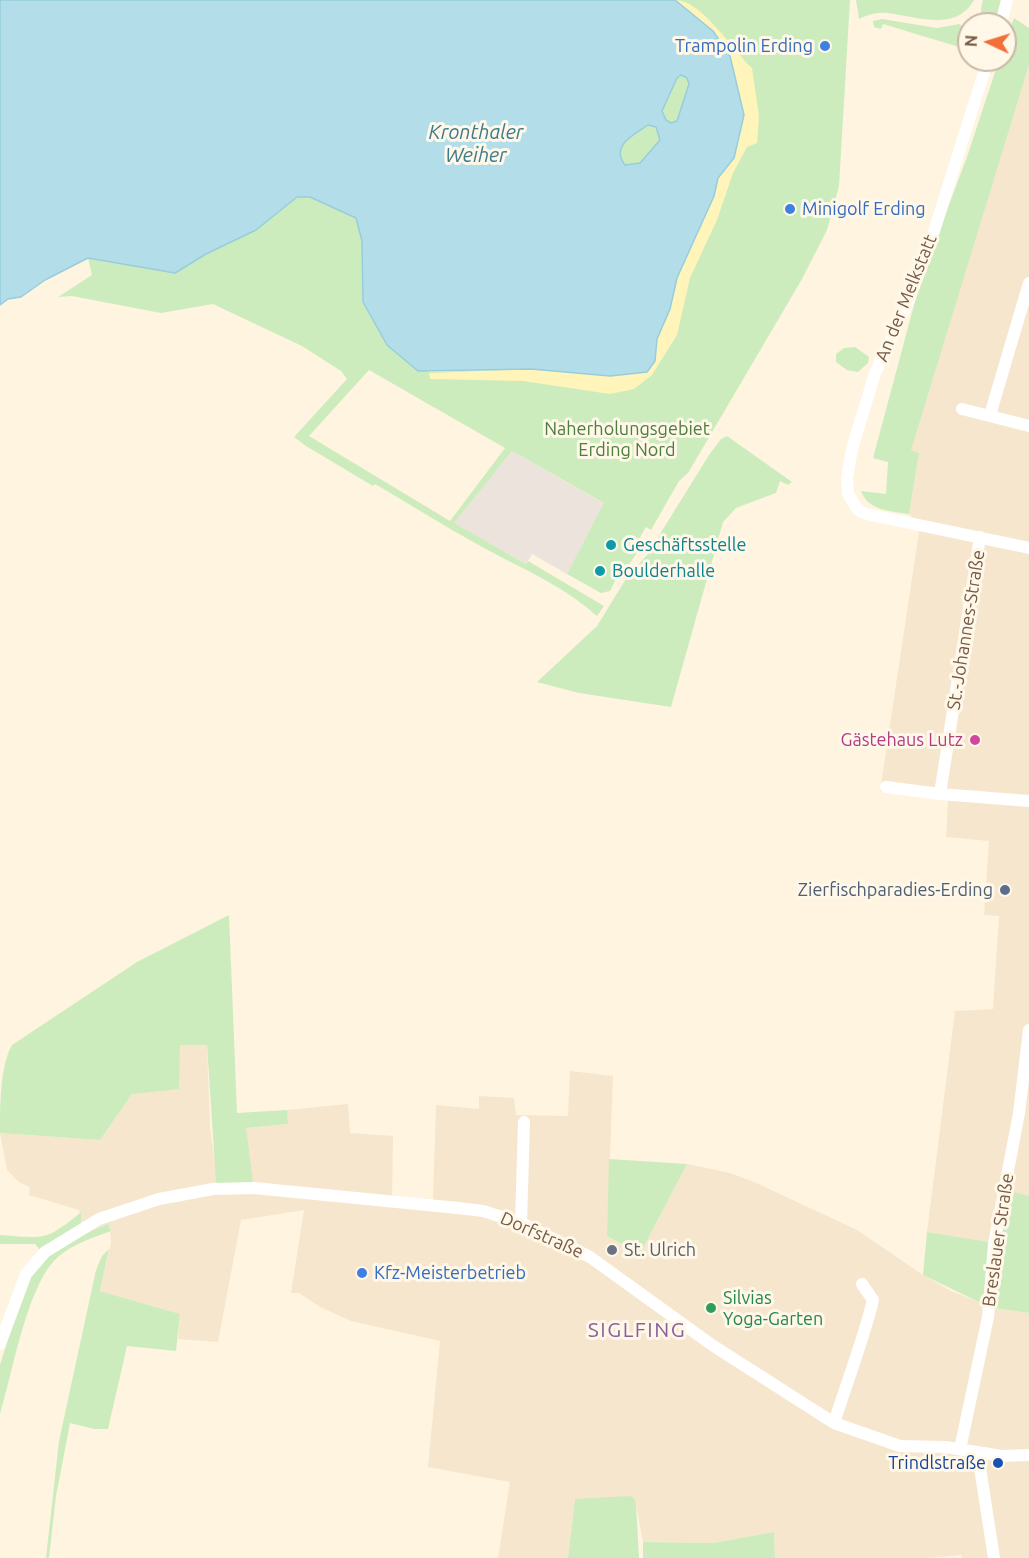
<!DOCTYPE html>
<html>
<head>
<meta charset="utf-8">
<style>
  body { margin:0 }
  #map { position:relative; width:1029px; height:1558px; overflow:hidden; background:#fef4e0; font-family:Ubuntu,sans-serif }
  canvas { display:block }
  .north { position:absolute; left:957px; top:12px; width:60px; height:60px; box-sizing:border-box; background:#fff7e8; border:2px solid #c8b8a7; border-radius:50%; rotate:274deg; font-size:16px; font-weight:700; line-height:24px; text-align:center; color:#765a45 }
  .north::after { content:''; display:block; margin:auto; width:21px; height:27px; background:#f26f3a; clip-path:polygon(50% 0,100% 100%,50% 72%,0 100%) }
</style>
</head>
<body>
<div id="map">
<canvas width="1029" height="1558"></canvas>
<div class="north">N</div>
</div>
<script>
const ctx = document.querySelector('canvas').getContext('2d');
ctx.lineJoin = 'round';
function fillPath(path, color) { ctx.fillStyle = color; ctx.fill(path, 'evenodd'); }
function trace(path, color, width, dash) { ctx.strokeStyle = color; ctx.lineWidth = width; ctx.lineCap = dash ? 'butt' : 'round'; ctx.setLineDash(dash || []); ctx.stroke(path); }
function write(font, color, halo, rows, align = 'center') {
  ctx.font = font + ' Ubuntu,sans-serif'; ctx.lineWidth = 6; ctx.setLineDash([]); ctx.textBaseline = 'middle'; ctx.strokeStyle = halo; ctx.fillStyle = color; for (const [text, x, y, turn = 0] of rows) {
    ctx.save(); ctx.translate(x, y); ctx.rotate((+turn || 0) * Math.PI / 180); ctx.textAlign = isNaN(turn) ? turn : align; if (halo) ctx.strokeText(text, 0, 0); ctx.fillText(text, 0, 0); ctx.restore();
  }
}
const residential = new Path2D(`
  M1029,65v1131l-4,-1 -35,47 -63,-10 28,-221 38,-2 6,-93 -15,-1 5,-74 -43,-4 2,-37 -68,-9 40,-266 -11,-11 10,-61 -9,-3z
  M180,1045h27l3,82 8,58 28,-57 41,-4v-14l61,-6 2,29 43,3 -1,62 41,3 3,-96 43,4v-13l35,2 2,17 52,1 2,-45 43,5 -6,160 33,18 47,-90 43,9 24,9 103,48 66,45 28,16 43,17 35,5v245h-67v-3l-35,3h-152l-1,-26 -61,11 -70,-1 -8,-43h-60l-7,59h-70l12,-76 -82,-15 12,-126 -89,-20 -31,-14 -21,-14h-8l13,-83 -63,10 -23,122 -40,-3 2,-25 -80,-23 11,-49 -1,-15 -21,5 -8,-8 -2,-14 -50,-15 1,-8 -11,-5 -12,-12 -7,-37 100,7 32,-46z`);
const industrial = new Path2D(`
  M512,451l93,53 -38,70 -35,-20 -6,10 -73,-41z`);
const green = new Path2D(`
  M675,0h175l-11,186 -12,44 -25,49 -114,194 -9,8 -28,49 -5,-3 -6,10 5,4 -17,25 -6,1 -12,24 -9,2 -34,-19 37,-71 -92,-52 -58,72 72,41 2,-3 76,45 -7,10c-29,-26 -63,-42 -98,-60 -42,-22 -83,-48 -124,-72l-2,2 -67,-40 -12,-9 53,-58 -6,-8 -39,-25 -89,-42 -52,9 -89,-17 -14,1 34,-22 -4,-17 87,15 31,-19 50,-24 40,-33h14l46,21 6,23 1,61 24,43 42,27 102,-3 79,7 37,-4 8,-11 2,-22 13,-30 7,-31 37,-82 4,-18 9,-9 13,-31v-12l4,-11 -31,-84zM369,370l136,78 -55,73 -141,-85z
  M856,0h118c-19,33 -58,16 -87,13 -10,-1 -20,2 -28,6z
  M983,0h19l-6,24h-14l-1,-16z
  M1014,18l15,10v37l-118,385 8,3 -10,61c-18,-3 -41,-3 -48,-23l25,3 2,-32 -15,-4 48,-179 46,-122 32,-97h6v-18z
  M882,19l55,9 22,-4 10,6v20l-86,-26 -2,5 -7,-2 -1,-6z
  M682,74l6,4 1,6 -12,37 -6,2 -5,-3 -4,-9 15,-33z
  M649,125l7,2 4,13 -20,23 -15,2c-15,-20 9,-31 24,-40z
  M855,347l14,10 -1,6 -10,9 -11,-2 -11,-8v-8l8,-6z
  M727,436l65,46 -4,3 -8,-4 -4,12 -40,15 -13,14 -52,185 -92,-14 -42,-11 60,-56 30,-49 20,-22 62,-100 12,-16z
  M229,915l8,198 50,-3 1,14 -42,4 7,55 -35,2 -2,-3 -9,-137h-27l-1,44 -47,5 -32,46 -100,-7c0,-26 0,-67 12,-88l125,-83z
  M609,1159l78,5 -47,90 -33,-18z
  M1010,1191l19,5v117l-35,-5 8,-77z
  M81,1212v12l-41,26 -5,-6h-35v-9c45,3 45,7 81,-23z
  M108,1224l3,7c-18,7 -37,12 -53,26 -31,27 -45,115 -58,157v-49l25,-81 24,-30 40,-22z
  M927,1232l63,10 -5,63 -62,-30z
  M109,1249l-9,42 80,23 -4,37 -49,-5 -19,83h-14l-24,-6 -14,73 -7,62h-3l13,-117 37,-171 6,-14z
  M630,1496l5,3 1,6 3,53h-71l7,-59z
  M774,1532l1,26h-132v-16l70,1z`);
const sand = new Path2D(`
  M675,0c27,0 58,51 77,68l7,48 -2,27 -10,4 -14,26 -16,47 -27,58 -13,57 -25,40 -18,14 -24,5 -87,-13 -93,-2 -1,-6 102,-4 79,7 37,-4 8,-11 2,-22 13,-30 7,-31 37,-82 4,-18 9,-9 13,-31v-12l4,-11 -31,-84z`);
const water = new Path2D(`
  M0,0h675l38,31 17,25 14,59 -10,43 -16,20 -4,18 -37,82 -7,31 -13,30 -2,22 -8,11 -37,4 -79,-7 -113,2 -31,-26 -24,-43 -1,-61 -6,-23 -46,-21h-13l-41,33 -50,24 -31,19 -87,-15 -43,22 -24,17 -13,2 -8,6zM681,75l6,3 2,6 -12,37 -6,2 -5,-3 -4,-9 15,-33zM648,125l8,2 4,13 -20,23 -15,2c-15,-20 9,-30 23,-40z`);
const minor = new Path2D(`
  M1001,24l6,-24
  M988,60l-53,168 -26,72 -34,73 -23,76 -5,29 1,16 10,16 8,4 163,34
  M962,409l67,17
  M990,415l39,-132
  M886,787l54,7 89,7
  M940,794l40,-257
  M521,1223l3,-101
  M0,1344l26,-70 19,-22 54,-33 60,-20 54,-10 41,-1 204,20 25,3 38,12 69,34 122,88 122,78 66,23 45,1 57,9 27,-1
  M834,1423c13,-41 29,-82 39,-123l-11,-16
  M960,1449l28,-132 6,-73 25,-131 10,-83
  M978,1455l16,103`);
const markers = [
  [825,46,6,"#3f7fe0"],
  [790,209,6,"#3f7fe0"],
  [611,545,6,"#0f9aa8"],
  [600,571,6,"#0f9aa8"],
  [975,740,6,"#d1479c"],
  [1005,890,6,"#5c6f8a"],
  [612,1250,6,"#6b7280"],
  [362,1273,6,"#3f7fe0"],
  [711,1308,6,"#2e9e5b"],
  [998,1463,6,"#1a4fb4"]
];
const shopNames = [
  ["Trampolin Erding",813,46,"right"],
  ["Minigolf Erding",802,209],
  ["Kfz-Meisterbetrieb",374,1273]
];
const streetNames = [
  ["An der Melkstatt",906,298,-68],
  ["St.-Johannes-Straße",966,630,-81],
  ["Dorfstraße",542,1235,24],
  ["Breslauer Straße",998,1240,-82]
];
const parkNames = [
  ["Naherholungsgebiet",627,429],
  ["Erding Nord",627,450]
];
const cultureNames = [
  ["Geschäftsstelle",623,545],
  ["Boulderhalle",612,571]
];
const hotelNames = [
  ["Gästehaus Lutz",963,740]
];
const serviceNames = [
  ["Zierfischparadies-Erding",993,890]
];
const worshipNames = [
  ["St. Ulrich",624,1250]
];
const leisureNames = [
  ["Silvias",723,1298],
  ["Yoga-Garten",723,1319]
];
const transitNames = [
  ["Trindlstraße",986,1463]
];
const waterNames = [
  ["Kronthaler",476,132],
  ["Weiher",476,155]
];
const quarterNames = [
  ["SIGLFING",637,1330]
];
fillPath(residential, '#f6e6cd');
fillPath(industrial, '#ece4dc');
fillPath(green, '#cdecbd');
fillPath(sand, '#fff4b9');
fillPath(water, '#b3dee9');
trace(water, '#98cddb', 1.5);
trace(minor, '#fff', 12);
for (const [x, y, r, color] of markers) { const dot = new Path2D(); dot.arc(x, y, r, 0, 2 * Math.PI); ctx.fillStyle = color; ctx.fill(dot); trace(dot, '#fff7e8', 2); }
write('18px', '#366cbe', '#fff7e8', shopNames, 'left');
write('18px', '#765a45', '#fff7e8', streetNames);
write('18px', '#4c7e3c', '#fff7e8', parkNames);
write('18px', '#0d838f', '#fff7e8', cultureNames, 'left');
write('18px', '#b23c85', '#fff7e8', hotelNames, 'right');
write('18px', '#4e5e75', '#fff7e8', serviceNames, 'right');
write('18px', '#5b616d', '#fff7e8', worshipNames, 'left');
write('18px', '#27864d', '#fff7e8', leisureNames, 'left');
write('18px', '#164399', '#fff7e8', transitNames, 'right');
write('italic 20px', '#3d7a8c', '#fff7e8', waterNames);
ctx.letterSpacing = '1.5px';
write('21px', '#8a609b', '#fff7e8', quarterNames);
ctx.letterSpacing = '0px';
</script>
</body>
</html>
